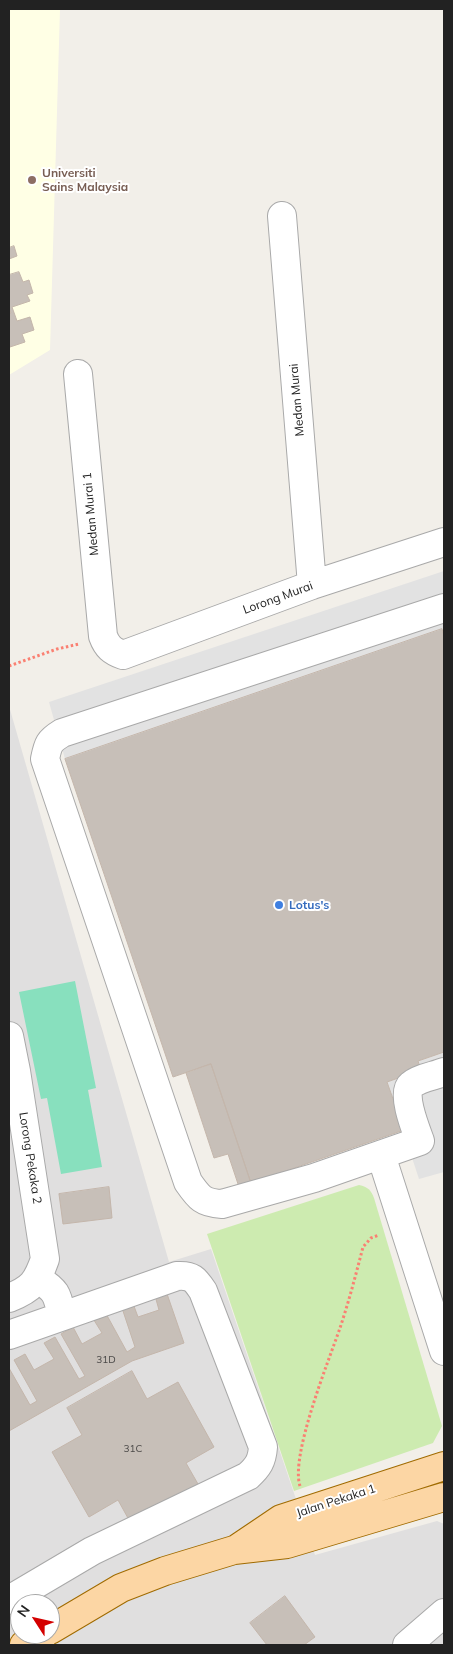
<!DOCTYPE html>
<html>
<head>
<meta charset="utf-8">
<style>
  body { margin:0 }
  #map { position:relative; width:453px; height:1654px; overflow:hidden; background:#f2efe9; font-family:Mulish,sans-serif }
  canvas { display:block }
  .frame { position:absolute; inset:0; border:10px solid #222; pointer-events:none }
  .north { position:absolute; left:10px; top:1594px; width:50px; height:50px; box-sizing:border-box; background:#fff; border:1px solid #a7a7a7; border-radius:50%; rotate:305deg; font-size:14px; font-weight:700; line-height:20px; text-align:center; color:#222 }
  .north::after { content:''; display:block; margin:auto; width:18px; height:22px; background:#d40000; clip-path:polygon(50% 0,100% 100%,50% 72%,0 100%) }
</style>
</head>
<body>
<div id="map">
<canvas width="453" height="1654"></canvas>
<div class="frame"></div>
<div class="north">N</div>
</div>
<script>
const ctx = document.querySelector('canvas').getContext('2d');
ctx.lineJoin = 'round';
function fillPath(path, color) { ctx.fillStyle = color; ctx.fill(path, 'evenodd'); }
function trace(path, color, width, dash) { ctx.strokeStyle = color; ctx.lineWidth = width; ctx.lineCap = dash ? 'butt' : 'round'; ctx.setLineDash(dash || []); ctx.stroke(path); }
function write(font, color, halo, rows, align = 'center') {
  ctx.font = font + ' Mulish,sans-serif'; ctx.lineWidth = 4; ctx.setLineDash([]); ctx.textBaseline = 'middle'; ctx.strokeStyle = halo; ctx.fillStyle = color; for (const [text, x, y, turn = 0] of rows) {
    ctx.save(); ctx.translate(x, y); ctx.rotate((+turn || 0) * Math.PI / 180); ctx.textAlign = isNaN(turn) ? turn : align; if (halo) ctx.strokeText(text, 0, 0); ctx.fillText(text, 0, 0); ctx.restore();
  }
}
const residential = new Path2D(`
  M9,706l160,556 42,-13 104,306 122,-34 7,3v121h-435zM20,1604h30v30h-30z`);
const education = new Path2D(`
  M9,9h51l-10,341 -41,25z`);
const grass = new Path2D(`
  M359,1185c9,2 12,5 15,13l68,228 -9,17 -139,48 -87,-257z`);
const pitch = new Path2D(`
  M75,981l21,107 -8,2 14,77 -41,7 -14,-76 -6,1 -22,-107z`);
const parking = new Path2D(`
  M444,571v58l-379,130 -16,-57z
  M444,1052v120l-25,7 -32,-97 34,-12 -3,-9z`);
const building = new Path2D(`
  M14,246l3,10 -8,3v-11z
  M19,272l4,10 6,-2 4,13 -6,2 3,6 -18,6 5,14 13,-4 4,13 -12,4 3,8 -15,5 -1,-4v-30h2l-2,-4v-34z
  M442,629l2,7v416l-26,9 3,9 -34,12 17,48 -153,53 -40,-119 -38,13 -108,-318z
  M211,1064l40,119 -12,4 -11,-33 -14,4 -28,-85z
  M109,1187l3,31 -49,6 -4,-30z
  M165,1288l19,55 -52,18 -123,70v-63l21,37 7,-4 -23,-41 11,-6 9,16 20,-11 -10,-16 11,-6 24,42 6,-3 -24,-42 12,-7 9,17 20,-11 -10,-16 12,-7 23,42 8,-5 -15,-45 11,-4 7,19 21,-7 -5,-18z
  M132,1371l15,28 31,-17 36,65 -28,16 16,28 -68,38 -16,-29 -29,17 -37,-65 30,-17 -15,-27z
  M285,1596l30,41 -11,8h-37l-17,-22z`);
const path = new Path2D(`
  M9,666l48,-17 22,-5
  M300,1486c-10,-30 29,-126 40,-158 9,-27 16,-54 23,-81l8,-9 8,-3`);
const minor = new Path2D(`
  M282,216l30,369
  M78,374l25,262c4,11 9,15 20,19l189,-70 132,-43
  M444,608l-382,125c-13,8 -14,11 -17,26l143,423c11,16 15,21 34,22l92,-26 106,-37c-4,-11 -19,-48 -9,-56 8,-7 23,-9 33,-13
  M9,1036l7,35 29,188c-8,23 -13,30 -36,39
  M381,1155l63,196
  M38,1279c19,12 19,15 24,37
  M9,1335l168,-59c15,-1 18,3 26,15l60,156c-1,14 -5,20 -15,29l-156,75 -83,49
  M407,1645l37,-32`);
const major = new Path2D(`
  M238,1548l43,-29 163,-53
  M50,1630l71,-42 44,-17 69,-21 53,-6 157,-47
  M24,1645l20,-11`);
const markers = [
  [32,180,5,"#8d6e63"],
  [279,905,5,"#3f7fe0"]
];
const numberNames = [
  ["31D",106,1360],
  ["31C",133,1449]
];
const educationNames = [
  ["Universiti",42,173],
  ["Sains Malaysia",42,187]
];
const streetNames = [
  ["Medan Murai",297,400,-95],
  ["Medan Murai 1",91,514,-95],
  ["Lorong Murai",278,598,-20],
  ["Lorong Pekaka 2",30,1158,81],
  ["Jalan Pekaka 1",336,1501,-18]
];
const shopNames = [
  ["Lotus's",289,905]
];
fillPath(residential, '#e0dfdf');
fillPath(education, '#ffffe5');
fillPath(grass, '#cdebb0');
fillPath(pitch, '#88e0be');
fillPath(parking, '#e2e2e2');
fillPath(building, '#c7bfb8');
trace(building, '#c4b6ab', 1);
trace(minor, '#a9a9a9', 30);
trace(major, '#a06b00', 30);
trace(path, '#fa8072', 3, [2.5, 2.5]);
trace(minor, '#fff', 28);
trace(major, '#fcd6a4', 28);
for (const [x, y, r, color] of markers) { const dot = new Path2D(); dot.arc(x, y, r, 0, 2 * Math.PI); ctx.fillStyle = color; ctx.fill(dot); trace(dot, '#fff', 2); }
write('10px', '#4b4948', null, numberNames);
write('bold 12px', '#785e54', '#fff', educationNames, 'left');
write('12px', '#222', '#fff', streetNames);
write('bold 12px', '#366cbe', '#fff', shopNames, 'left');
</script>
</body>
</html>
